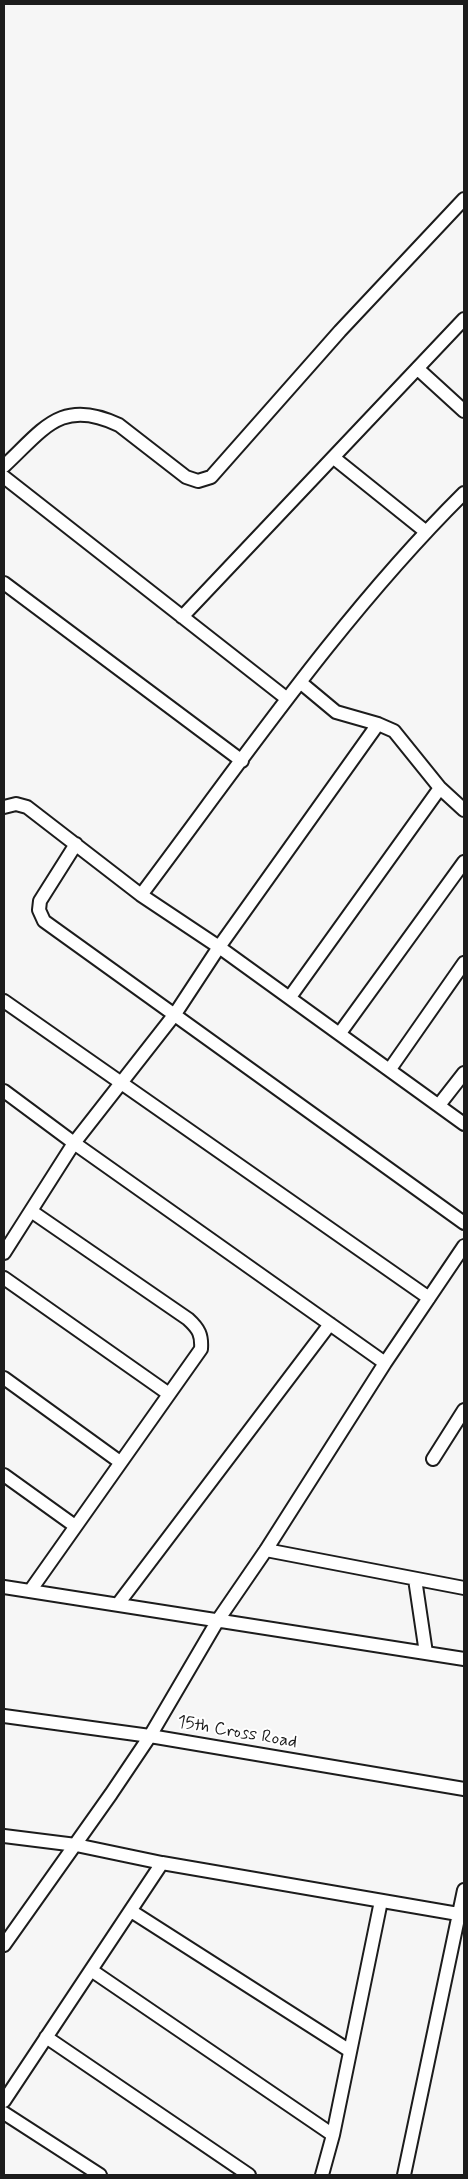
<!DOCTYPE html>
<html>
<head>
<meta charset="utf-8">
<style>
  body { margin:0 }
  #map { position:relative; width:468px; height:2179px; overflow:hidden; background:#f6f6f6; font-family:Mynerve,sans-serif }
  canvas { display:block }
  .frame { position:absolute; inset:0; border:5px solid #1c1c1c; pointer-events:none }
</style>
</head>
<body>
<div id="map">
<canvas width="468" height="2179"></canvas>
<div class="frame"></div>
</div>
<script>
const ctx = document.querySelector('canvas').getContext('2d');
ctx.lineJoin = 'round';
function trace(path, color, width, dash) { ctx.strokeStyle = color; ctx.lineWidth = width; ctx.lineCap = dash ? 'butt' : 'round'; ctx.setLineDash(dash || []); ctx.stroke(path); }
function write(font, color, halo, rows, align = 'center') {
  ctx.font = font + ' Mynerve,sans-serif'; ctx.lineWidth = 4; ctx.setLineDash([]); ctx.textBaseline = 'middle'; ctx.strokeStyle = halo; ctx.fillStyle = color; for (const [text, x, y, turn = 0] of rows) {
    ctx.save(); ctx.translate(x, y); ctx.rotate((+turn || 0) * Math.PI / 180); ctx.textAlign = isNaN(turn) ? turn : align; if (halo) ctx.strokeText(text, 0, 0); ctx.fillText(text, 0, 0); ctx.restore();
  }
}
const minor = new Path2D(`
  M418,369l46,42
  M334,458l91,73
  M4,466c39,-36 57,-69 115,-41l67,52 12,4 13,-4 129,-146 124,-132
  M4,477l282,221
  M4,583l238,178
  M182,617l282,-298
  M300,682l36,30 42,12 16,7 46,57 24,22
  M378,724l-159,223 -44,67 -101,129 311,220
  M4,807l12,-3 11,3 114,88 78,52 245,177
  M76,844l-36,57 -1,9 5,11 420,302
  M141,895c103,-137 202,-282 323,-402
  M290,997l150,-209
  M4,1001l425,297
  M340,1033l124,-171
  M390,1069l74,-106
  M4,1091l70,52 -70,110
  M439,1105l25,-32
  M4,1278l165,116
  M4,1378l116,84
  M433,1459l31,-49
  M4,1475l71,51
  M266,1550l198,38
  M415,1579l11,74
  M4,1587l460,72
  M30,1591l171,-242c1,-14 -2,-20 -13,-30l-157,-108
  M118,1604l212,-280
  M4,1716l146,20 314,53
  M4,1836l72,9 86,18 302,52
  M131,1911l219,140
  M4,1945l107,-151 39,-58 68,-116 48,-70 119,-187 79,-117
  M91,1970l242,165
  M46,2037l203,138
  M4,2101l158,-238
  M4,2113l96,62
  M322,2175l11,-40 48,-234
  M404,2175l60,-285`);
const streetNames = [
  ["15th Cross Road",237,1733,10]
];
trace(minor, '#1c1c1c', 16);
trace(minor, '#fff', 12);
write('18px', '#1c1c1c', '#fff', streetNames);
</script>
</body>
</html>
